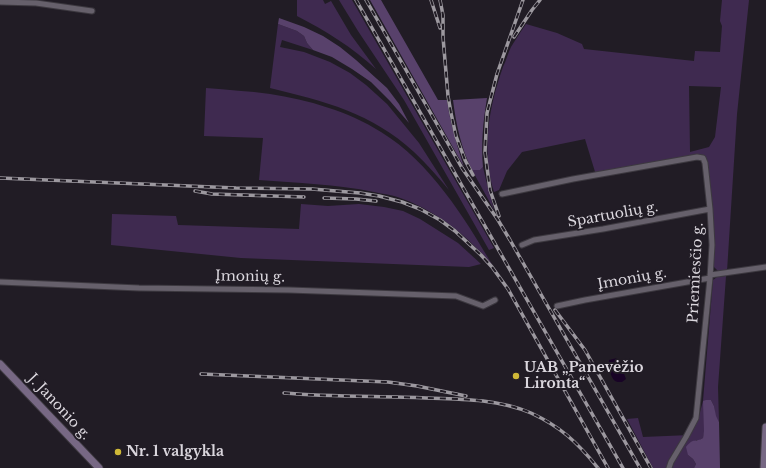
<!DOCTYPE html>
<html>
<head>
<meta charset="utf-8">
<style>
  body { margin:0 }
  canvas { display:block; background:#211c25 }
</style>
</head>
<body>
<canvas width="766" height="468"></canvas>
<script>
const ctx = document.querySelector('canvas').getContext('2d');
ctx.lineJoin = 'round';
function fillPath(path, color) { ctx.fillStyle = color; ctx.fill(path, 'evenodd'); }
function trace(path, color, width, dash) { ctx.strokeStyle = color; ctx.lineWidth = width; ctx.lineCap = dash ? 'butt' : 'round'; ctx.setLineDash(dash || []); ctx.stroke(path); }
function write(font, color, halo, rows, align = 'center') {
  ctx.font = font + ' "Libre Baskerville",serif'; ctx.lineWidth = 4; ctx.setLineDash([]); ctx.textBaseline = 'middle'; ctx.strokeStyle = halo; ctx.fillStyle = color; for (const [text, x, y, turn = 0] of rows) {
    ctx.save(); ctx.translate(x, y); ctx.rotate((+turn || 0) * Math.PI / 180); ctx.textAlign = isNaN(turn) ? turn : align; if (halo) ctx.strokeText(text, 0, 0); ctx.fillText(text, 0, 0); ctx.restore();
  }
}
const green = new Path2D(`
  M297,0h26l2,4 6,-3 20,34 25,34c-26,-23 -48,-37 -79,-53z
  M339,0h13l142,248 -5,2 -85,-150 -46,-69z
  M722,0h27l-12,114 -10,157h-9l-4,-4v-35l-3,-27 -7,-49 -108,19 -11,-36 -63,13 -15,19 -8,19 -5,2c-13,-41 -5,-86 9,-125 3,-6 5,-14 8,-20 5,-8 10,-16 15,-23l31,9 25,11 2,5 110,12 1,-10 25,1 2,-26 -2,-5zM689,86l32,1 -6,50 -6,10 -19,5z
  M278,24l19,7 7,5 3,7 6,7 -31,-10 -2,7 24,5 26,10 20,11 16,12 21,19 32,39 30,47c-11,-13 -22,-26 -35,-38 -42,-39 -90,-51 -144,-64z
  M206,88c21,2 43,3 64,6 38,6 78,17 111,38 49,30 83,85 112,134 -24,-29 -55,-54 -90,-67 -9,-4 -20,-5 -29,-7 -38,-8 -77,-9 -115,-12l4,-42 -59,-2z
  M483,167l3,13 8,30 -22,-40h8z
  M301,204l27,2 31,-2 25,3 19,4 17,8 38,24 23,21 -12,3 -228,-9 -130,-13 1,-31 64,2 2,9 121,4z
  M726,276l-8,111 1,35 -4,-6 -1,-10 -3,-6 -8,38 -3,2h-4l-8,15 5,4 3,5 -2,4h-41l-26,-49 11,-1 5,19 47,-2 9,-19 4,-15 10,-121 4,-3z`);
const forest = new Path2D(`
  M370,0h11l57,100h9c3,23 10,45 17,67z
  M279,18l25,9 19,9 17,11 16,13 31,28 12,16 10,19 -19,-22 -19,-19 -19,-13 -20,-12 -19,-7 -6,-7 -3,-7 -7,-5 -19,-7z
  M487,98c-4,24 -6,46 -4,69l-3,3h-8c-11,-22 -16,-46 -19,-70z
  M706,400h5l3,6 2,10 3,6 1,46h-26l2,-4 -3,-5 -5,-4 -2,-8c8,-10 9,-4 17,-9l1,-7 -1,-30z`);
const water = new Path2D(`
  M617,358l2,2 7,19 -4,3c-3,0 -6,0 -7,-1 -5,-4 -7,-16 -6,-21z`);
const street = new Path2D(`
  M0,2l36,1 56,8
  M502,194l71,-15 124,-22 6,1 2,5 5,46 2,36 -2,33 -14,140 -10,19 -15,25 -2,6
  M522,245l12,-5 69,-11 107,-20
  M710,275l56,-8
  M0,282l139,6 150,2 167,6 27,10 12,-6
  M557,306l28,-6 125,-22`);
const secondary = new Path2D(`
  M0,364l99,104
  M764,468l2,-41`);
const rail = new Path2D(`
  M356,0l267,468
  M366,0l96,168 36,52 12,20 130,228
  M431,0l9,28
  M440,0l3,15v22l5,59 3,17 5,23 9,24 8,15
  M514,37l18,-27 8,-10
  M0,178l236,10 76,1 48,4 19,3 23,6 18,7 20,11 15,11 26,24 11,12 16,22 100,179
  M195,191l17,3 92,3
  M324,198l32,1 20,2
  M499,216l-9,-26 -5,-38 2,-39 10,-39 26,-74
  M555,310l30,40 66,118
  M201,374l187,8 29,4 49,10
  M284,393c47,4 95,3 142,5 35,1 72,1 105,15 30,14 46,29 67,55`);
const markers = [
  [516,376,4,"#cfb837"],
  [118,452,4,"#cfb837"]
];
const streetNames = [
  ["Spartuolių g.",613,215,-10],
  ["Priemiesčio g.",696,273,-87],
  ["Įmonių g.",250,277,1],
  ["Įmonių g.",632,279,-10],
  ["J. Janonio g.",59,407,47]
];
const poiNames = [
  ["UAB „Panevėžio",524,368],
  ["Lironta“",524,384],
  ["Nr. 1 valgykla",126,452]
];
fillPath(green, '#3f2a50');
fillPath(forest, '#58416b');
fillPath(water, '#180326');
trace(street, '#3d3940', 7);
trace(secondary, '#3d3940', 9);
trace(street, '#66606b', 5);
trace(secondary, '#776884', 7);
trace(rail, '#9c989f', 3.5);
trace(rail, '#211c25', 2, [6]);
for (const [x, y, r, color] of markers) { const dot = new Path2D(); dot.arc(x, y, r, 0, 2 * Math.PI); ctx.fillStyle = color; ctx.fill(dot); trace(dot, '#211c25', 1.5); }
write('14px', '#dad6dd', '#211c25', streetNames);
write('bold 14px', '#dad6dd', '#211c25', poiNames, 'left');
</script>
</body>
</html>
